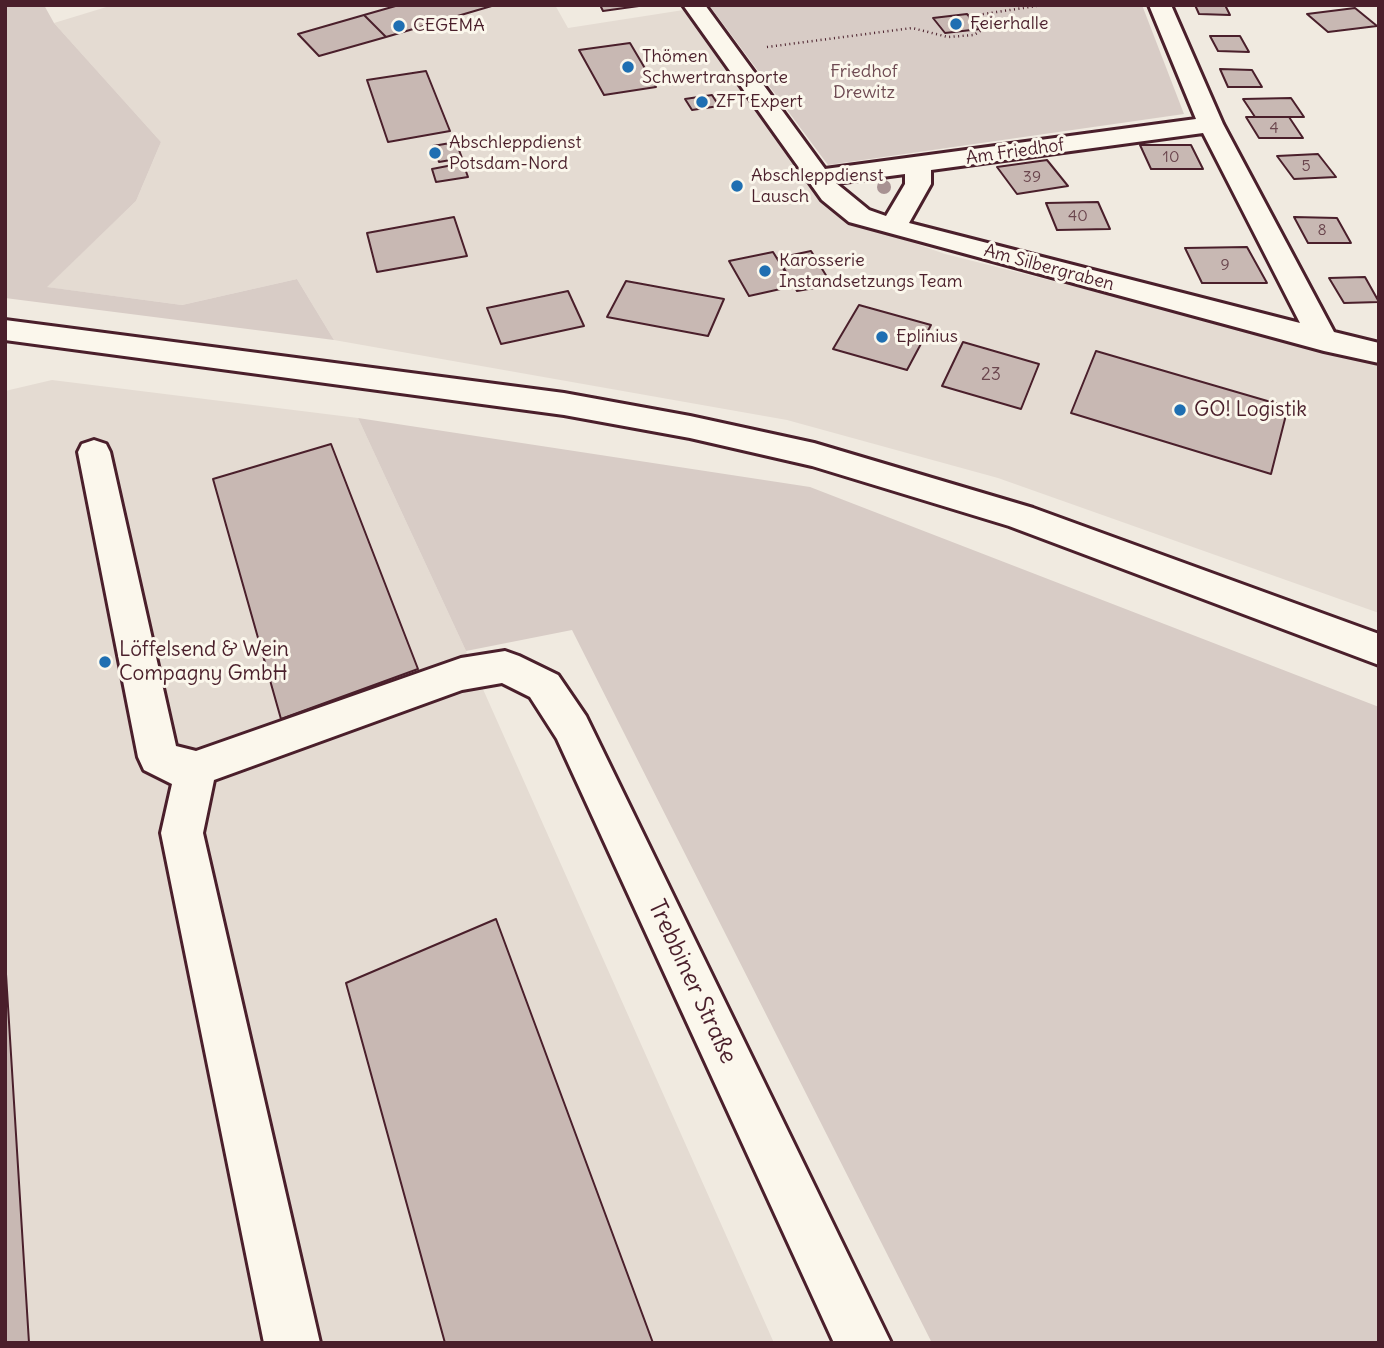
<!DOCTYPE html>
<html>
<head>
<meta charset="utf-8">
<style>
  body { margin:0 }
  #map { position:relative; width:1384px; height:1348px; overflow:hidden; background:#f0eae0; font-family:Delius,sans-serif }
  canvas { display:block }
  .frame { position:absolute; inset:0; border:7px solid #4a1f2b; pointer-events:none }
</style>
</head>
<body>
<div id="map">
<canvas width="1384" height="1348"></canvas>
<div class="frame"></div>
</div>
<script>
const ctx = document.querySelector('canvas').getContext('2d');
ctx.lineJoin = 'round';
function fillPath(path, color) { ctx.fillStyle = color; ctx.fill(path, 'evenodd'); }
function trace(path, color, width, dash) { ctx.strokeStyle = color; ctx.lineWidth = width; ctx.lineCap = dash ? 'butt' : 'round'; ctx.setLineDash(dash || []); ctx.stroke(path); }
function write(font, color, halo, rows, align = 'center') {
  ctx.font = font + ' Delius,sans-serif'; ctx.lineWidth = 6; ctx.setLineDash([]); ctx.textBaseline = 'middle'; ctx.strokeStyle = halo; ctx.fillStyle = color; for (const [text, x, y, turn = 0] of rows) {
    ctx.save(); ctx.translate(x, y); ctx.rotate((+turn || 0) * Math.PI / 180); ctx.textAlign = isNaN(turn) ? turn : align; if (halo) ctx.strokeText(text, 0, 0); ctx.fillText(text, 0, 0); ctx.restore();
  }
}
const built = new Path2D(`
  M113,5h442l13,23 122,-19 171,211 33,16 51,18 434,109v250l-381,-135 -211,-58 -453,-80 -37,-61 -115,26 -136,-18 90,-86 25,-59 -107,-119z
  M52,380l306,38 108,233 308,692h-769v-952z`);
const green = new Path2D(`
  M5,5h39l10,18 107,119 -25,59 -89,86 135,18 115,-26 37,61 -329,-42z
  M709,5h433l42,109 -356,51z
  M358,418l452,69 569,220v636h-447l-360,-713 -106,21z`);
const building = new Path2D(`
  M399,5h96l-109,32 -22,-22z
  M600,5h46l-43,6z
  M1195,5h30l5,10 -31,-1z
  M1355,8l22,18 -49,6 -21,-18z
  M967,14l13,15 -35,4 -12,-15z
  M364,15l22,22 -67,19 -21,-22z
  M1210,36h30l9,16 -31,-1z
  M630,43l26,44 -52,8 -25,-45z
  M1220,69l32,1 10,17h-34z
  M426,71l24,60 -62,11 -21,-62z
  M712,95l7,11 -27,4 -7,-11z
  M1291,98l13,19h-49l-12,-18z
  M1246,117h43l14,21h-44z
  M456,142l6,16 -23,4 -6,-16z
  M1140,145h51l12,24h-52z
  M1318,154l18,23 -42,2 -17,-23z
  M1047,160l21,26 -51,8 -20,-27z
  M463,163l5,14 -32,5 -4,-13z
  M1098,202l12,27 -53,1 -11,-27z
  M454,217l13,39 -90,16 -10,-39z
  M1294,217l43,1 14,25h-43z
  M1247,247l20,36h-65l-17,-35z
  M811,251l21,34 -35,6 -19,-33z
  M773,252l21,34 -45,10 -20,-35z
  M1365,277l14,25 -35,1 -15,-25z
  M626,281l98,18 -16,37 -101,-19z
  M568,291l16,35 -83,18 -14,-36z
  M859,305l72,20 -24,45 -74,-21z
  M963,342l76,22 -18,45 -79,-23z
  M1096,351l192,56 -17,67 -200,-61z
  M331,444l87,225 -137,50 -68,-240z
  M496,919l157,424h-208l-99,-360z
  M5,958l24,385h-24z`);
const path = new Path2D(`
  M767,47l145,-19 36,9 26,-2 14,-9 -11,-11 66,-10`);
const minor = new Path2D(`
  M683,5h22l120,164 371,-50 -47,-114h22l52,119 111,208 45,11v20l-55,-12 -475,-129 -27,-22zM1203,133l97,190 -391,-100 22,-39v-14zM905,174v10l-19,32 -17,-6 -33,-27z
  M94,440l12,4 4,8 66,294 20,5 265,-93 44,-7 14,5 39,19 28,41 305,627h-57l-277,-604 -27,-42 -28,-14 -40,7 -248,90 -11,53 117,510h-56l-103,-510 11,-49 -28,-14 -6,-13 -60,-305 4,-8z`);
const major = new Path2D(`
  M5,320l559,73 126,23 124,27 219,65 346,126v31l-370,-139 -197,-60 -122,-28 -126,-23 -559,-75z`);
const trees = [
  [884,187]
];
const markers = [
  [956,24,7,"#1f6fb2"],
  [399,26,7,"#1f6fb2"],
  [628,67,7,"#1f6fb2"],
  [702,102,7,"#1f6fb2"],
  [435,153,7,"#1f6fb2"],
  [737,186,7,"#1f6fb2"],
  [765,271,7,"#1f6fb2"],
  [882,337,7,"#1f6fb2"],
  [1180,410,7,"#1f6fb2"],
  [105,662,7,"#1f6fb2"]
];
const farNumbernames = [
  ["4",1274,128],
  ["10",1171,157],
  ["5",1306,166],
  ["39",1032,177],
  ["40",1078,216],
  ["8",1322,230],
  ["9",1225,265]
];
const farPoinames = [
  ["Feierhalle",970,24],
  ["CEGEMA",413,26],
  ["Thömen",642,57],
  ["Schwertransporte",642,78],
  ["ZFT Expert",716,102],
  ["Abschleppdienst",449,143],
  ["Potsdam-Nord",449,164],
  ["Abschleppdienst",751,176],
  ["Lausch",751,197],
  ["Karosserie",779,261],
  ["Instandsetzungs Team",779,282],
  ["Eplinius",896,337]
];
const farParknames = [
  ["Friedhof",864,72],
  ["Drewitz",864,93]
];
const farStreetnames = [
  ["Am Friedhof",1015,152,-8],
  ["Am Silbergraben",1049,268,15]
];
const numberNames = [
  ["23",991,375]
];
const poiNames = [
  ["GO! Logistik",1194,410],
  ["Löffelsend & Wein",119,650],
  ["Compagny GmbH",119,674]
];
const nearStreetnames = [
  ["Trebbiner Straße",692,982,65]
];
fillPath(built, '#e4dbd2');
fillPath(green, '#d8ccc6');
fillPath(building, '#c8b8b3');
trace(building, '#4a1f2b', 2);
trace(minor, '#4a1f2b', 6);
trace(major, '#4a1f2b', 6);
trace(path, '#4a1f2b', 2.5, [1, 3.5]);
fillPath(minor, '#fbf7ec');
fillPath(major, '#fbf7ec');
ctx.fillStyle = '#a89292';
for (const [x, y] of trees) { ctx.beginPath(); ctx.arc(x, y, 7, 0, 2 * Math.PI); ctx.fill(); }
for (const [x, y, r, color] of markers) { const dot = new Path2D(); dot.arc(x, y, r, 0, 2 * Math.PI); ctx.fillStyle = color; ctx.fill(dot); trace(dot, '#fbf7ec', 2.5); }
write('16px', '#6a454d', null, farNumbernames);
write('18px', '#4a1f2b', '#fbf7ec', farPoinames, 'left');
write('18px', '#6e4a52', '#fbf7ec', farParknames);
write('18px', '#4a1f2b', '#fbf7ec', farStreetnames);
write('18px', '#6a454d', null, numberNames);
write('21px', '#4a1f2b', '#fbf7ec', poiNames, 'left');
write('24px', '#4a1f2b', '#fbf7ec', nearStreetnames);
</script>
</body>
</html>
